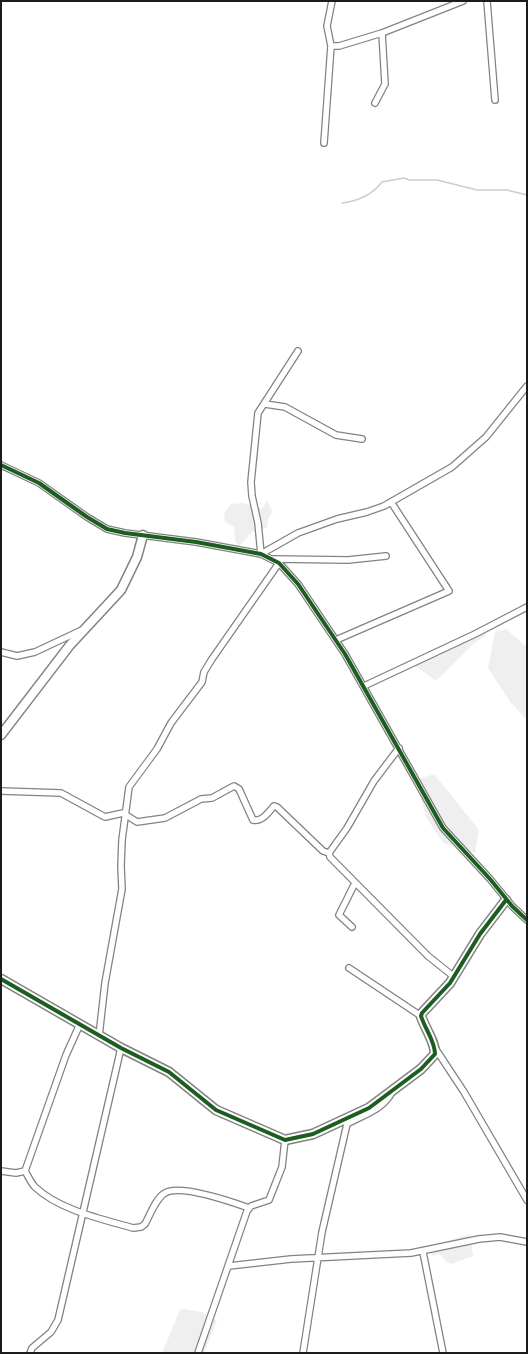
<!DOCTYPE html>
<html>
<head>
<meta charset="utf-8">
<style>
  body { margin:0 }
  #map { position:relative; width:528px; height:1354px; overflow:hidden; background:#fff; font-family:Caveat,sans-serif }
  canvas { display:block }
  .frame { position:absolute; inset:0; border:2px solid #1c1c1c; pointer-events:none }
</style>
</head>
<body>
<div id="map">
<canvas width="528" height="1354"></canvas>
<div class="frame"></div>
</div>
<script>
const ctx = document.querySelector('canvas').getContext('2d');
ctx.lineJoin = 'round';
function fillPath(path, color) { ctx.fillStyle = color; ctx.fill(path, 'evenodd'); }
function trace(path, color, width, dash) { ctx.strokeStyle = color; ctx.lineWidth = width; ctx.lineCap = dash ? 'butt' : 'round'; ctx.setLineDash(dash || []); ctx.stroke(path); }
const green = new Path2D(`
  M267,500l5,12 -4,7 -1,9 -15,4 -13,14 -4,-5 -1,-14 -9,-5 -1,-8 7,-10 13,-1 18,6z
  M506,629l21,18v73l-16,-17 -23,-35 7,-36z
  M480,631l7,4 -13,8 -38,38 -23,-17z
  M434,774l45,56 -4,23 -32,-10 -17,-26 -10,-37z
  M470,1234l3,22 -22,8 -6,-3 -5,-7 -8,2 -4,-9z
  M184,1309l18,3 15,9 -13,32h-42l18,-43z`);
const stream = new Path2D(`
  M342,203c16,-2 30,-8 40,-21l22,-4 5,2h28l40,10h30l20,5`);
const street = new Path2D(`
  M332,1l-5,25 4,20h8l43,-13 81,-32
  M487,1l8,99
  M375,103l10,-19 -3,-51
  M324,143l7,-97
  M298,351l-40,62 -7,69 1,14 6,27 3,31 37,-21 39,-14 30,-7 17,-6 68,-39 34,-30 41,-51
  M265,404l20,3 51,28 26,4
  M1,465l38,18 48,34 20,12 18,4 71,9 65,12 18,9 19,21 47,70 98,174 47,51 22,27 15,14
  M274,559l74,1 38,-4
  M336,640l113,-49 -58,-89
  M1,652l16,4 18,-4 49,-23
  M364,686l111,-52 52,-27
  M399,748l-25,33 -27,47 -18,25 1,4 98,99 25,20
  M1,791l60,2 44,24 18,-4 14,9 28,-4 36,-19 11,-1 22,-12 5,3 14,31c9,2 16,-8 21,-14l3,1 46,44 6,2
  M352,927l-13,-12 16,-32
  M349,968l72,48
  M99,1036l6,-53 17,-94 -1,-23 1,-26 7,-53 28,-38 14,-26 31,-41 2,-10 8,-13 67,-96
  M435,1048l29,44 63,108
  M1,1171l15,2 9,-2 41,-116 14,-31
  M25,1171c3,5 6,12 10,16 24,23 67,32 98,41l8,-1 4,-3c5,-9 11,-26 20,-31 15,-9 67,9 84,15
  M423,1252l20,101
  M229,1266l62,-7 120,-6 68,-14 21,-2 27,5
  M30,1353l2,-5 19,-16 7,-12 63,-272
  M198,1353l49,-142 4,-5 18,-6 13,-33 3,-27
  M303,1353l19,-121 25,-108c16,-9 36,-14 45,-32`);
const secondary = new Path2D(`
  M1,735l69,-90 51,-55 16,-33 6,-22
  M1,979l120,69 48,24 47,38 69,30 28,-6 56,-26 52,-39 14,-15c0,-13 -10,-25 -14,-38l1,-3 28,-30 30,-49 26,-34`);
const cycleway = new Path2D(`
  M1,465l38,18 48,34 20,12 18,4 71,9 65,12 18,9 19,21 47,70 98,174 47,51 22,27 15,14
  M1,979l120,69 48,24 47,38 69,30 28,-6 56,-26 52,-39 14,-15c0,-13 -10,-25 -14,-38l1,-3 28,-30 30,-49 26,-34`);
fillPath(green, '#efefef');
trace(stream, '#cdcdcd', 1.5);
trace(street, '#828282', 8);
trace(secondary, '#828282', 11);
trace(street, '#fff', 5.5);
trace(secondary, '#fff', 8);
trace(cycleway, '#1b5e20', 4);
</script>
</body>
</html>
